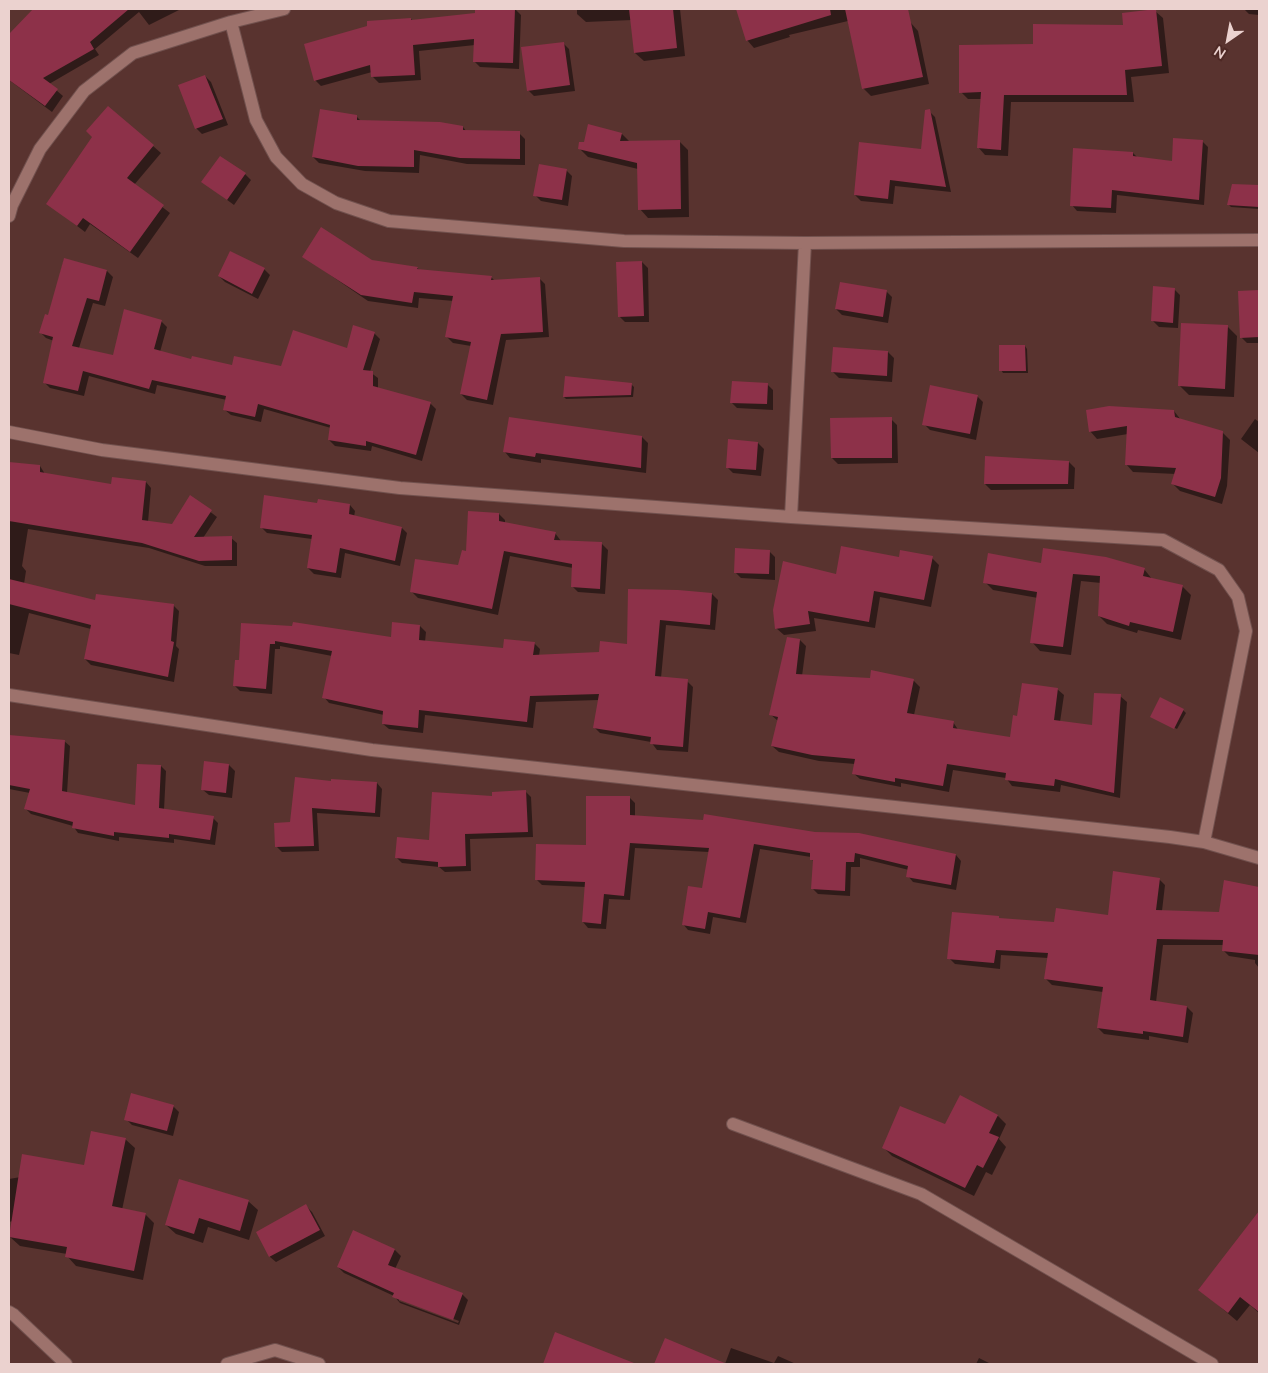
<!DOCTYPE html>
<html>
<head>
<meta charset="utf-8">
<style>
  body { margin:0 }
  #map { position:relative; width:1268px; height:1373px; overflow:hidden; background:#59332f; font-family:Mulish,sans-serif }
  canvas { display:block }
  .frame { position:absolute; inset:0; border:10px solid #ebd2cf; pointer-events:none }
  .north { position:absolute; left:1203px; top:15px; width:50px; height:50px; -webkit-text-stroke:4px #4e2925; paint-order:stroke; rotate:213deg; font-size:14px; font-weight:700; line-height:20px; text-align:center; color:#ebd2cf }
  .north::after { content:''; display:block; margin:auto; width:18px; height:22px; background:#ebd2cf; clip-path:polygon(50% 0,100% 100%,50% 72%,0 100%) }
</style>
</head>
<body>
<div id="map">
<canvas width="1268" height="1373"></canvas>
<div class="frame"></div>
<div class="north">N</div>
</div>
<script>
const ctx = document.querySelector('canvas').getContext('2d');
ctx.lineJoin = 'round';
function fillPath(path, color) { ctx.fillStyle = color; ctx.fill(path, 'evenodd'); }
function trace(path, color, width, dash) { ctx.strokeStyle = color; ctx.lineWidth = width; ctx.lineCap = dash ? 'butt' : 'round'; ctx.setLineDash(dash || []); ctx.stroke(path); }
const shadow = new Path2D(`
  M35,9h146l-32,16 -10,-13 -44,37 4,6 -50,29 14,12 -11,16 -43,-32v-45z
  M476,9h39l6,6 -2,54 -39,-2 -6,-6 1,-16 -56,6 2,29 -42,3 -6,-6 -1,-5 -51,14 -6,-6 54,-53 42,-8 2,2 63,-7z
  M577,9h103l5,47 -41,5 -9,-8 -3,-33 -46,2 -9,-8z
  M737,9h168l3,15 3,-1 7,8 11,53 -58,12 -8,-8 -15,-67 -59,14 1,2 -36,11 -7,-8z
  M1244,9h15v6l-10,-1z
  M1155,11l8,7 6,55 -38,4 3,25h-123l-3,54 -23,-1 -7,-8 3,-48h-13l-7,-7 73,-46 91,-20z
  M563,43l6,6 6,42 -41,5 -6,-6z
  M205,76l6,6 17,43 -26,9 -6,-6z
  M929,111l6,6 16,75 -56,-6 -2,18 -32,-3 -6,-6 67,-45z
  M357,117l5,5 101,5 4,5 52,1 6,6v26l-58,-1 -47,-9 -1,18 -54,-2 -46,-8 -6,-6z
  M622,134l8,8 49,-1 9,9 1,67 -41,1 -8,-9 -2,-40 -50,-12 -9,-9z
  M1202,141l6,6 -4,58 -87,-10 -1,18 -39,-2 -5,-6 61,-52 5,5 35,4z
  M153,146l8,7 -27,32 36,28 -32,45 -48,-34 -5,8 -38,-29z
  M566,170l6,6 -4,30 -27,-5 -6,-6z
  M245,174l6,6 -17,25 -31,-23z
  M1233,185l26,2v22l-28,-2 -2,-2z
  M304,257l68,4 45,7 3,2 71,7 4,4 44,-3 6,6 4,53 -43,3 -13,65 -26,-5 -6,-6 10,-48 -18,-3 -6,-6 7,-36 -35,-3 -1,10 -50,-7z
  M64,259l43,12 6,6 -8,29 -12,-3 -14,45 35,8 47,-35 6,6 -7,25 32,8 41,6 49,1 65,-17 27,-17 6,6 -10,33 8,6v11l52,14 6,6 -14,52 -50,-15 -1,5 -36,-5 -6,-6 2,-12 -67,-19 -3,13 -30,-7 -6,-5 2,-10 -70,-15 -2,9 -66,-18 -5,20 -34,-8 -6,-6 10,-41 -8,-3 -5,-5 8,-17z
  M642,262l6,6 1,54h-24l-6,-6z
  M264,269l6,6 -12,24 -33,-17 -6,-6z
  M1174,289l6,6 -2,33 -19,-1 -6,-6z
  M886,291l6,6 -4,26 -46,-8 -6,-6z
  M1240,292h19v51h-12l-6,-6z
  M1228,327l9,9 -3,61 -45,-2 -10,-10z
  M1025,346l2,3 1,24h-25l-2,-3z
  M888,352l6,6 -2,24 -53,-4 -6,-6z
  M631,384l3,3 -1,10 -67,2 -2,-2z
  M767,384l6,6v20l-36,-2 -6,-6z
  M977,396l6,6 -7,38 -46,-10 -6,-6z
  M1174,411l7,9 41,12 8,8 -3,46 -5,18 -42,-13 -7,-7 3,-10 -43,-2 -7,-8 2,-30 -31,5 -7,-8z
  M891,419l6,6 1,38 -60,1 -6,-6z
  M1255,419l4,3v31l-18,-14z
  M642,437l6,6 -2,30 -105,-14v4l-31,-5 -5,-6z
  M758,443l6,6 -3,27 -28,-3 -6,-6z
  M1069,462l6,6 -1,21 -83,1 -6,-6z
  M9,464l31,2 5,8 67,12 34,-4 5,6 -3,34 24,3 19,-28 26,20 -14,21h28l6,5v23h-32l-56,-18 -121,-19 -6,37 4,5 -2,13 72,18 77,3 6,6 -3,35 3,3 -5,33 -83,-17 -6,-6 6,-30 -62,-16 -10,42 -10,-2z
  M318,504l32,1 5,6 -1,6 48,11 5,5 -7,33 -55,-13 -4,25 -27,-4 -6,-6 4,-29 -45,-6 -6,-6z
  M499,514l6,6v3l50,10 6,8 41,3 6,6 -3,44 -27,-2 -6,-6 1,-18 -63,-12 -12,59 -80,-17 -6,-6 47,-25 8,-14z
  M769,551l6,6v23l-34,-2 -6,-6z
  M900,558h32l7,7 -8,42 -51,-10 -5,31 -61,-10 2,13 -32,4 -8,-7 61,-53z
  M1042,564l102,5 8,10 30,7 9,9 -10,45 -43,-10 -1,3 -30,-9 -8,-8 2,-33 -20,-2 -10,74 -31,-4 -8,-9 6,-44 -45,-8 -8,-8z
  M629,590l83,4 6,6 -3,30 -49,-5 -5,53 26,3 6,6 -5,65 -31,-2 -6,-8 -51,-9 -6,-6 5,-27 -63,2 -3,26 -108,-13 -2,18 -34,-4 -6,-5 1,-9 -55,-12 -5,-6 8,-41 -52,-10v3h-5l-3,45 -32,-3 -6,-6 6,-23 2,-38 150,14 28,-12 6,6 -1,10 79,7 30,-6 6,6 -1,7 61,-3 28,-8z
  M800,640l6,6 -4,30 112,5 6,6 -6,28 39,7 6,9 52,7 7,-21 39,-28 7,6 -4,27 33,5 27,-31 7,6 -7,96 -59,-13 -1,7 -48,-6 -6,-8 -53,-8 -4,22 -48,-9v4l-41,-8 -7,-6 2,-9 -36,-3 -40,-9 -7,-6 6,-25 -8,-7z
  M1183,710l3,3 -9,16 -24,-12z
  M9,737l55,4 6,5 -3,47 70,14 24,-41 5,5 -2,39 49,8 5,5 -3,22 -41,-6v4l-55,-6v4l-41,-8 -5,-7 -42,-12 -6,-6 5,-15 -21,-4z
  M229,765l6,6 -3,27 -23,-3 -6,-5z
  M332,782l45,1 5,6 -2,28 -63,-4 2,38 -37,1 -5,-5 14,-24z
  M526,792l5,5 2,40 -63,2 1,32 -26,1 -6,-5 -37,-4 -6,-6 34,-15 64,-45z
  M630,798l5,5v14l321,38 5,6 -5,29 -43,-8 -5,-6 1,-6 -49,-12v9h-9l-1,29 -32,-2 -5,-5 1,-26 -3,-6 -51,-8 -14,74 -33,-6 -3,17 -22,-4 -5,-6 20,-35 6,-37 -74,-4 -5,52 -21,-1 -3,30 -18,-1 -5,-6 3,-35 -44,-2 -5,-5 50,-33z
  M1159,879l6,6 -3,26 58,2 39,-8v63l-4,-5v-3l-26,-4 -6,-6 1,-5h-61l-7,57 31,5 6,6 -5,30 -39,-7v4l-45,-6 -6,-6 5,-36 -51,-7 -6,-6 2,-21 -47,-3 -1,14 -45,-5 -6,-6 51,-38 55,3 54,-7z
  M173,1106l6,6 -6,24 -41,-11 -6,-6z
  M998,1116l8,8 -7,15 7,8 -14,28 -6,-3 -12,24 -82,-40 -8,-8 62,-23z
  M125,1139l10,9 -13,62 23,4 9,9 -11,57 -67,-14 -9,-10v-2l-47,-8 -10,-9 3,-16 -4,1v-43l76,-13z
  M248,1201l10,9 -9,30 -41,-13 -5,16 -27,-9 -10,-9z
  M306,1206l6,6 13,24 -49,26 -6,-5 -13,-25z
  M1250,1225l9,7v81l-9,-8 -13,16 -38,-32z
  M354,1232l41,18 6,6 -6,13 67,25 6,6 -9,25 -59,-22 -6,-7 -50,-23 -6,-6zM399,1298l60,23 -1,2 -59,-22z
  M556,1334l66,29v1h-78z
  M666,1340l58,24h-68z
  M731,1348l43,15 4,-7 18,8h-71z
  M979,1358l12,6h-15z`);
const building = new Path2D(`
  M33,9h96l-39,33 4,7 -51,29 15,11 -13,17 -36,-26v-46z
  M475,9h40l-2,54 -40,-1 1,-23 -61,6 2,30 -44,2 -1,-12 -56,16 -10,-37 63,-18v-5l44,-3v2l64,-7z
  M629,9h44l4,39 -43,5z
  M736,9h94l1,6 -85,26z
  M845,9h63l15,68 -61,12z
  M1156,9l6,57 -37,4 2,25h-123l-3,55 -24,-2 4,-56 -22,1v-48l74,-1v-20l90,1 -1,-12z
  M564,42l6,43 -43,6 -6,-44z
  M205,75l18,44 -28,10 -17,-44z
  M108,106l46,39 -27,33 37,27 -34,47 -47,-34 -6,8 -31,-22 46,-67 -6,-6z
  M320,109l37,6v5l83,2 23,4v4l57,1v28l-60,-1 -46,-8v17l-56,-1 -46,-9z
  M930,109l16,78 -56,-7 -2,19 -34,-4 5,-53 62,7 4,-39z
  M588,124l34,9 -2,8 60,-1 1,69 -43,1 -1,-47 -59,-14 1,-7h5z
  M1173,138l30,2 -4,60 -87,-10 -1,18 -41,-2 3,-58 60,4v4l39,5z
  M220,156l26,17 -19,27 -26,-18z
  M539,164l28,5 -5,31 -29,-4z
  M1232,184l27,1v22l-32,-2z
  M321,227l51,33 46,7 -1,2 75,7 -1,4 49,-3 3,55 -42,2 -14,66 -27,-6 11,-52 -26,-5 8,-41 -39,-4 -2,11 -51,-8 -59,-38z
  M230,251l35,17 -13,26 -34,-18z
  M64,258l43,12 -8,31 -12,-3 -15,48 41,9 11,-46 38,11 -8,29 37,10 1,-3 40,9 2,-9 47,10 12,-36 54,18 6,-23 22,7 -12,38 10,1v15l58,16 -15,53 -50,-14v5l-38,-6 2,-15 -72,-21 -3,13 -32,-7 3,-14 -74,-16 -3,9 -66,-18 -5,20 -35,-8 10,-46 -14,-4 6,-19 3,1z
  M642,261l2,55 -26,1 -2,-55z
  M840,282l47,8 -4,27 -48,-8z
  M1153,286l22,2 -2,35 -22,-2z
  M1259,290v47l-19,1 -2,-47z
  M1181,323l47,2 -3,64 -47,-3z
  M999,345h26l1,26h-27z
  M833,347l55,4 -1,25 -56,-4z
  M565,376l67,7 -1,12 -68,2z
  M732,381l36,2 -1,21 -37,-1z
  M930,385l48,10 -8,39 -48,-9z
  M1109,406l65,4 1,7 48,14 -2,47 -6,19 -44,-13 5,-16 -51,-3 2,-39 -38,6 -3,-22z
  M509,417l133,19 -1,32 -105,-15 -1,4 -32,-5z
  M892,417v41h-61l-1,-40z
  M728,439l30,3 -2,28 -30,-2z
  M985,456l84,5 -1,23h-84z
  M9,462l31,3v7l71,12 1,-7 34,4 -4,39 30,4 18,-29 22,15 -18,27 38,-1v24l-33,1 -57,-18 -133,-22z
  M264,495l53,8 1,-4 32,5 -1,10 53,13 -7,34 -55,-13 -4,25 -29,-5 5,-33 -52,-7z
  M468,511l31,2v8l57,11 -2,8 48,2 -2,47 -29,-2 1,-23 -68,-13 -12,58 -82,-17 5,-33 43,6 4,-15 4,1z
  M841,546l58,11 1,-7 33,6 -9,44 -50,-9 -5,31 -61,-11 2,13 -35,5 -2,-19 10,-49 53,13z
  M735,548l35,2 -1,24 -35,-1z
  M1043,548l63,9 39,11 -2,8 40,9 -10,47 -43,-10 -1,4 -31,-10 2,-40 -27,-2 -10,73 -33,-4 7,-51 -54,-9 5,-30 53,10z
  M9,579l86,21 1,-6 78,10 -3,37 3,1 -6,35 -84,-18 7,-34 -82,-21z
  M628,589l50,1 34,3 -2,32 -50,-5 -5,56 33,3 -5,68 -33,-3 1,-7 -58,-9 6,-34 -69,2 -3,26 -108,-12 -1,18 -36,-4 1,-13 -61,-13 10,-47 -57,-10v3h-5l-4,45 -33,-3 2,-26h4l2,-37 51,3 1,-4 98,15 1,-15 28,3 -1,15 84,8 1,-9 31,3 -2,13 66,-3 1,-11 27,3z
  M787,637l13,2 -4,35 74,4 1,-8 43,9 -7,34 47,8 -1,7 57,9 3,-22 4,1 5,-33 36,5 -4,32 38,5 2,-32 27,1 -7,99 -59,-14 -1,7 -49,-6 1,-7 -59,-9 -4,22 -48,-8v4l-43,-8 3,-15 -43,-4 -41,-9 7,-29 -9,-2z
  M1160,697l24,12 -10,20 -24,-12z
  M9,735l56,5 -3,51 73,14 2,-41 24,1 -2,43 55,8 -4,24 -41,-6v4l-55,-6v4l-42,-8 1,-6 -49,-13 6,-20 -21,-4z
  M204,761l25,3 -3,29 -25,-3z
  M295,777l36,4v-2l46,3 -2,31 -63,-5 2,38 -39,1 -1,-24 16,-1z
  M526,790l2,42 -63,2 1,32 -28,1v-5l-43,-4 2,-21 32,3 3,-48 60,4v-4z
  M586,796h44v19l73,5 1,-6 111,18 44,1 97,21 -5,31 -45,-8 2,-11 -53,-13 -1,9h-8l-1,29 -34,-2 2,-29h-3v-7l-56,-9 -14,74 -32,-6 -3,17 -23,-4 6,-39 14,2 7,-40 -79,-5 -6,53 -20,-2 -3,30 -19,-2 3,-40 -50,-2 1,-36 50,1z
  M1113,871l47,7 -4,32 63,2 5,-32 35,7v68l-37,-4 1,-11 -66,-1 -7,61 37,6 -4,31 -40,-6v3l-46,-6 6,-41 -59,-8 4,-26 -52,-3 -2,13 -47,-4 5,-47 47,4v2l55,4 2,-14 52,7z
  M131,1093l43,12 -7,26 -43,-11z
  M960,1095l38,20 -9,18 10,4 -16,31 -6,-3 -12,23 -83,-40 18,-42 45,18z
  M91,1131l35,7 -14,68 34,7 -12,58 -69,-14 2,-10 -58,-10 13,-83 62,11z
  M179,1179l70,21 -9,31 -41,-13 -5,16 -29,-9z
  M306,1204l14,26 -51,27 -13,-25z
  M1259,1211v101l-19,-15 -12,16 -30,-23z
  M353,1230l42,19 -7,16 75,28 -10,27 -61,-23 2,-4 -57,-26z
  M555,1332l79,31v1h-91z
  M665,1338l62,26h-73z`);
const minor = new Path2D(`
  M231,22l53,-13
  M9,216l3,-11 28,-56 44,-58 49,-38 98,-31 25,98 20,37 26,27 34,19 53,18 235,20 181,2 454,-3
  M9,432l93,18 298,38 391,29 372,23 56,30 19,27 8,34 -42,211
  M791,517l14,-274
  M9,695l363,55 798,87 34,5 55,16
  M733,1124l188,70 291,170
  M9,1312l5,3 52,49
  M227,1364l48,-14 44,14`);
fillPath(shadow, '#0007');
fillPath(building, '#8d3149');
trace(minor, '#71514e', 14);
trace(minor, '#9d726c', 12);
</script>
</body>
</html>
